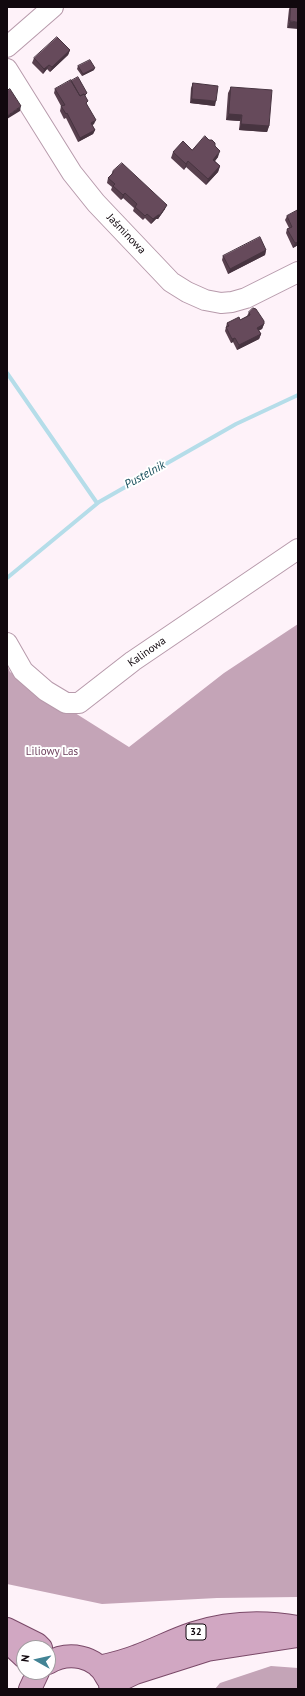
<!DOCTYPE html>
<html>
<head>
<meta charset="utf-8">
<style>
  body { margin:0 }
  #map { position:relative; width:305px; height:1696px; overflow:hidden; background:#fef2f9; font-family:"PT Sans",sans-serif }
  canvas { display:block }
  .frame { position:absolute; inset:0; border:8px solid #11080e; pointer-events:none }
  .north { position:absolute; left:16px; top:1640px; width:40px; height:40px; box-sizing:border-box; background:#fff; border:1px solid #a09c9f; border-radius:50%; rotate:278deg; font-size:11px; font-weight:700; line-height:16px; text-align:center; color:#11080e }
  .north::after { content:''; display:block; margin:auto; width:14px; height:18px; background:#428495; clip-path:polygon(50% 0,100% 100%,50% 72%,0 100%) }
</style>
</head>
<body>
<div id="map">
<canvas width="305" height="1696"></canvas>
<div class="frame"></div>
<div class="north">N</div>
</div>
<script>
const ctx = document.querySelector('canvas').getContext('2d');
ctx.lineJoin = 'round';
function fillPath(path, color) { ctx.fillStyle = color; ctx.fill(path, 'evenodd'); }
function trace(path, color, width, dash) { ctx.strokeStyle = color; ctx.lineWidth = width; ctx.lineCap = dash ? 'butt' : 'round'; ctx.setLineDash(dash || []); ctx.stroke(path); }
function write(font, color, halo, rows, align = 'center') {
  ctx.font = font + ' "PT Sans",sans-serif'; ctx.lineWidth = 4; ctx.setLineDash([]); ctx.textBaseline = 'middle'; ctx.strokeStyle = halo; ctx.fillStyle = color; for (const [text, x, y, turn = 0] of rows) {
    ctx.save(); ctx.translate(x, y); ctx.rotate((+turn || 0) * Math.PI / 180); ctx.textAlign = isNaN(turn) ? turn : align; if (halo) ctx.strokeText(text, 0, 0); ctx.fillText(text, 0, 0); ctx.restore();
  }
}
const forest = new Path2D(`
  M298,624v973l-81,1 -115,6 -95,-20v-919l3,7 119,75 95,-74z
  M271,1666l27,2v21h-83l5,-6z`);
const stream = new Path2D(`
  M7,373l90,130
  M7,578l92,-76 137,-78 62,-29`);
const minor = new Path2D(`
  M7,47l46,-40
  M7,69l65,104 24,30 75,79 16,10 18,8 16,3 11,-1 14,-4 52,-26
  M7,643l16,28 23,20 20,12h13l54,-42 165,-112`);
const major = new Path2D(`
  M7,1629l30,15 4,4
  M7,1641l17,16
  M48,1663c20,-12 48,-8 59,15
  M99,1667c13,-3 26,-6 38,-11 19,-7 38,-17 57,-23 34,-11 70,-12 104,-6
  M110,1685l25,-12 72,-23 91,-14
  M30,1689l8,-17`);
const wall = new Path2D(`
  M290,7h8l-11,21 2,-19z
  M70,50l-2,5 -18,17 -3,-3 -4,5 -11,-11 2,-5z
  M78,66l16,4 -12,6 -5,-7z
  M71,81l15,15h-1l2,9 7,19 -2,1 3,5 -2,4 -15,8 -12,-24 -2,1 -4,-8 1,-5 -7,-13 1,-4z
  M193,83l22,23 -25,-3 1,-15z
  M231,87l38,39 -2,6 -28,-2 1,-9 -14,-1 2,-27z
  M215,146l3,11 -3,4 5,5 -2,6 -12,13 -20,-18 -2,3 -13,-12 2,-6 19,-2z
  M113,171l52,38 -7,10h-2l-5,5 -6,-6 -2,2 -10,-9 1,-3 -11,-10 -2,2 -10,-10 1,-3 -5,-4 1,-5 3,-3z
  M298,210v35l-5,3 -7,-15 1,-4 2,-1 -4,-8 2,-4z
  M266,250l-1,5 -37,19 -6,-14 1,-4z
  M249,312l15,12 -2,5 -3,1 2,4 -2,5 -22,11 -4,-8 -2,1 -6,-12 2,-8 13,-3 7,-4z`);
const shadedWall = new Path2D(`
  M290,21l8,1v7l-11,-1z
  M70,50l-2,5 -18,17 2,-5z
  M49,65l-2,4 -4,5 1,-5z
  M95,68l-1,2 -12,6 1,-2z
  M192,99l24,2 -1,5 -25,-3z
  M21,106l-1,5 -13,8v-3z
  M229,114l13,1 -2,6 -14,-1z
  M96,120l-2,4 -5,3 2,-4z
  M241,124l28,2 -2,6 -28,-2z
  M95,130l-2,4 -15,8 2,-4z
  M220,151l-2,6 -7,9 2,-6z
  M188,161l-2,6 -2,3 2,-6z
  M220,166l-2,6 -12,13 2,-6z
  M125,193l-2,5 -2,2 2,-5z
  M167,205l-2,4 -7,10h-2l-5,5 2,-5z
  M298,242v3l-5,3 2,-5z
  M266,250l-1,5 -37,19 2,-5z
  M264,324l-2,5 -6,3 1,-4z
  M261,334l-2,5 -22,11 2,-5z
  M235,338l-2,4 -2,1 1,-4z`);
const building = new Path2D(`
  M291,7h7v15l-8,-1z
  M57,37l13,13 -18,17 -3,-2 -5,4 -10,-11z
  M90,60l5,8 -12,6 -5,-8z
  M78,77l9,16 -2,2 -1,-1 -4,2 -9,-15z
  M71,80l9,16 4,-2 4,7 -2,2 10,17 -5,3 4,7 -15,8 -13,-25 -1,1 -5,-8 4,-1 -10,-16z
  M193,83l25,3 -2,15 -24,-2z
  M231,87l41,3 -3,36 -28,-2 1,-9 -13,-1z
  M10,89l11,17 -14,10v-25z
  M205,136l4,4h3l3,3v3l5,5 -7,9 7,6 -12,13 -20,-18 -2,3 -13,-12 10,-11 9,9z
  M122,163l45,42 -7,10h-2l-5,4 -6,-5 -2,2 -10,-9 2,-3 -12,-11 -2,2 -10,-9 2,-2 -7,-6 5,-5v-2z
  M298,210v32l-3,1 -8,-14 5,-2 -5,-11z
  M260,237l6,13 -36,19 -7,-13z
  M253,308l3,1 8,12v3l-7,4 4,6 -22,11 -4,-7 -3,1 -6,-12 3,-1 -2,-3 12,-6 1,3 10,-5 -1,-3z`);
const shields = [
  [196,1632,20]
];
const shieldNames = [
  ["32",196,1632]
];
const streetNames = [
  ["Jaśminowa",126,234,46],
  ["Kalinowa",147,652,-35]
];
const parkNames = [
  ["Liliowy Las",52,752]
];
const waterNames = [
  ["Pustelnik",145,475,-29]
];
fillPath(forest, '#c4a4b7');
trace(stream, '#b5dde9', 4);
trace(minor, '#b79aab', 22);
trace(major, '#7a4968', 24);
trace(minor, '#fff', 20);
trace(major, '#d1a7c2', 22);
fillPath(wall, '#58404e');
fillPath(shadedWall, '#473440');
fillPath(building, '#664a5b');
trace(building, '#473440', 1);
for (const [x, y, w] of shields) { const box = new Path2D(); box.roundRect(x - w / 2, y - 8, w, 16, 3); ctx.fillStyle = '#fff'; ctx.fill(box); trace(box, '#11080e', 1); }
write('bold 10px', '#11080e', null, shieldNames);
write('11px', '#11080e', '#fff', streetNames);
write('11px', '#6d3f5c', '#fff', parkNames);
write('italic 12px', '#154d5a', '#fff', waterNames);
</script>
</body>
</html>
